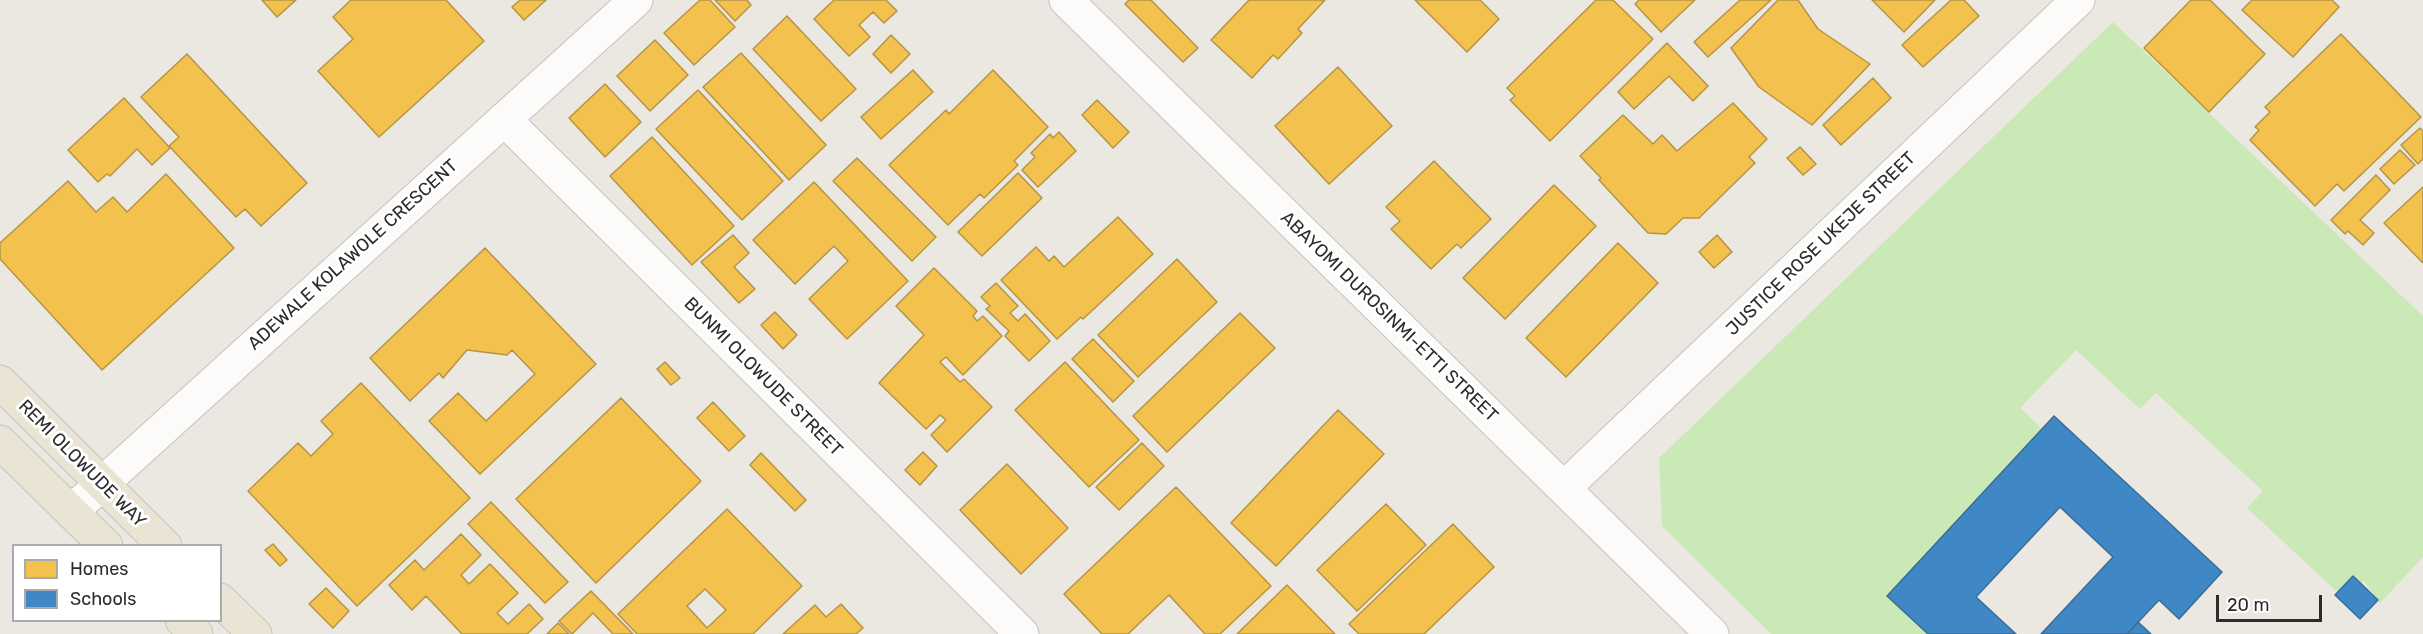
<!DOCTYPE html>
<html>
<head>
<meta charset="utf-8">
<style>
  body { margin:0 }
  #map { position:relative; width:2423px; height:634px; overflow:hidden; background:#ebe7e1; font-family:Rubik,sans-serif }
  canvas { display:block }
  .legend { position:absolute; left:12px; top:544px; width:210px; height:78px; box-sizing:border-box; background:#fff; border:2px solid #ababab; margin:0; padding:8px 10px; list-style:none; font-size:18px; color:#2c2c2c }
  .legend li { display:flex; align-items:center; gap:12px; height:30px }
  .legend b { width:30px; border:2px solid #ababab }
  .scale { position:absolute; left:2216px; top:595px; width:106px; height:27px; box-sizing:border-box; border:3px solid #2c2c2c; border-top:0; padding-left:8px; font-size:18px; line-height:21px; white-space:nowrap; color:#2c2c2c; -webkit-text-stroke:4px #fff; paint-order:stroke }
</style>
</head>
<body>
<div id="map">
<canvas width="2423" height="634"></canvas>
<ul class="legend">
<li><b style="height:16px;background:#f2c14e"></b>Homes</li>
<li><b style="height:16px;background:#3f88c5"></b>Schools</li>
</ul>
<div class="scale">20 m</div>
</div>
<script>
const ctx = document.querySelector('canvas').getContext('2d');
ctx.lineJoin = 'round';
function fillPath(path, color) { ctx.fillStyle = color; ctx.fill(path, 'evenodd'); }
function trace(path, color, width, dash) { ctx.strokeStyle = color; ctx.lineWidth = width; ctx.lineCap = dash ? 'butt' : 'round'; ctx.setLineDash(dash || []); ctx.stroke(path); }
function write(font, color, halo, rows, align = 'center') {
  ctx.font = font + ' Rubik,sans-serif'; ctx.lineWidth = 6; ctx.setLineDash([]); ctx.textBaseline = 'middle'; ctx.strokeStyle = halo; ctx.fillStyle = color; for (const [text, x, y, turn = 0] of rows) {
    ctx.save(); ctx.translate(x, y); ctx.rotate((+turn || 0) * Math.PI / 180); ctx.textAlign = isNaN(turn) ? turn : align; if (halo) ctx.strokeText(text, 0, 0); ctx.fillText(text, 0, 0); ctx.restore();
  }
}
const green = new Path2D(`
  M2113,22l310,294v241l-43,46 -16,-22 -18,19 -99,-92 16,-17 -107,-98 -16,16 -64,-59 -56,58 22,21 -155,167 41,38h-157l-109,-108 -3,-68z`);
const homes = new Path2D(`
  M262,0h34l-19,17z
  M351,0h95l38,41 -105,96 -61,-66 35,-32 -20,-22z
  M520,0h26l-22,20 -12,-13z
  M700,0h10l25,27 -41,38 -30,-32z
  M715,0h32l4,5 -16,16z
  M834,0h52l11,11 -13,12 -11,-11 -14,13 11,12 -21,19 -35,-37z
  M1129,0h22l47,48 -15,14 -58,-58z
  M1249,0h76l-27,29 4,4 -24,26 -5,-4 -21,23 -41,-38z
  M1415,0h65l19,19 -32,33z
  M1596,0h17l40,39 -103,102 -40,-41 5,-4 -8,-8z
  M1639,0h56l-34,32 -26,-28z
  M1740,0h31l-63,57 -14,-15z
  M1778,0h20l20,29 52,35 -58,61 -53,-38 -28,-39z
  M1872,0h63l-31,32z
  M1951,0h13l15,16 -56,51 -21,-22z
  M2191,0h19l55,54 -56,58 -65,-64z
  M2252,0h80l7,7 -46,50 -51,-47z
  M787,16l69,73 -35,32 -68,-72z
  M2341,34l80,83 -77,74 -7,-7 -22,22 -65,-66 9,-10 -4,-3 15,-15 -5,-5z
  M891,35l19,19 -19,19 -18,-19z
  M655,40l33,35 -38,36 -33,-35z
  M1667,43l41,43 -15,15 -24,-25 -35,33 -16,-17z
  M741,53l85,92 -37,35 -86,-93z
  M187,54l120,129 -46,43 -16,-17 -9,8 -67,-71 10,-9 -38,-40z
  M1338,67l54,59 -63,58 -54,-58z
  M913,70l20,22 -52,47 -20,-22z
  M993,70l55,57 -34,34 4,4 -34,33 -4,-4 -32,31 -59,-60 57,-55 3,4z
  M1873,78l18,20 -50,47 -18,-20z
  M605,84l36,38 -36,35 -36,-39z
  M698,90l85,91 -41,39 -86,-91z
  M124,98l46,50 -18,17 -15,-16 -27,27 -3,-2 -9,8 -30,-32z
  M1097,100l32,32 -16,16 -31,-33z
  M1733,103l34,36 -18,18 6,6 -56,55h-16l-17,16 -18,-1 -49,-53 2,-2 -21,-22 43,-41 30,29 9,-9 15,16z
  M2420,128l3,3v28l-5,5 -17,-19z
  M1059,132l17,19 -38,36 -16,-17 13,-13 -4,-4 19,-19 3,4z
  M652,137l82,89 -42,39 -82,-89z
  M1800,147l16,17 -13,11 -16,-17z
  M2400,150l15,15 -21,19 -14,-15z
  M857,158l79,79 -24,24 -79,-80z
  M1434,161l57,58 -30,29 -4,-4 -26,25 -40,-40 9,-8 -14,-14z
  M1018,173l24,25 -60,58 -24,-24z
  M166,174l68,74 -132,122 -102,-111v-16l68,-62 28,31 17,-15 14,15z
  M2376,175l14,15 -30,30 14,13 -11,12 -15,-14 -3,3 -14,-14z
  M814,182l94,99 -61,58 -38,-40 39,-38 -14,-15 -39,38 -42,-44z
  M1554,185l42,41 -91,93 -42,-41z
  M2423,187v76l-39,-40z
  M1118,217l35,37 -70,65 -2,-2 -24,22 -56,-59 35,-33 13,14 5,-5 10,11z
  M733,235l16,18 -15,14 21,22 -16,14 -38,-41z
  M1717,235l15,17 -18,16 -15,-16z
  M1618,243l40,40 -92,94 -40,-39z
  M485,248l111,116 -116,110 -51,-53 29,-28 28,28 49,-47 -23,-24 -5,5 -40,-5 -24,28 -4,-5 -29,28 -40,-43z
  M1177,259l40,43 -79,75 -40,-42z
  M934,268l43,43 -4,5 4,5 6,-5 19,20 -39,39 -17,-18 -6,5 20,20 4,-3 28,28 -45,45 -16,-17 15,-15 -6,-5 -14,14 -47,-46 45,-48 -28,-29z
  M996,283l22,23 -8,7 8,8 7,-7 25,27 -21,20 -24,-25 4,-5 -23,-22 4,-3 -9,-9z
  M775,312l22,23 -14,14 -22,-24z
  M1240,313l35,35 -108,104 -34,-36z
  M1093,339l41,42 -21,21 -41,-43z
  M665,362l15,16 -9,7 -14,-16z
  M1065,362l74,78 -50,47 -74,-77z
  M361,383l109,115 -113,108 -109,-115 50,-48 13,13 22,-22 -12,-13z
  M621,398l80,83 -105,102 -80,-84z
  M713,402l32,34 -16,15 -32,-33z
  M1338,410l46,44 -108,112 -45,-43z
  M1142,443l22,23 -45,44 -23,-23z
  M923,452l14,14 -17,19 -15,-15z
  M761,453l45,47 -11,11 -45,-46z
  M1007,464l61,64 -47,46 -61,-64z
  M1176,487l95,99 -51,48h-15l-36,-39 -41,39h-26l-38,-40z
  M491,502l77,80 -23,21 -77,-79z
  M1386,504l40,41 -69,66 -40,-41z
  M727,509l75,77 -49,48h-116l-19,-20zM705,589l21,21 -19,18 -20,-22z
  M1453,524l41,43 -70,67h-65l-10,-10z
  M461,534l20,21 -20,20 8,9 21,-20 28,29 -21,20 11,11 21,-20 14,15 -16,15h-65l-36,-38 -14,14 -23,-25 26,-25 9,10z
  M273,544l14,16 -7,6 -15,-16z
  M1287,585l48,49h-98z
  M326,588l23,23 -16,17 -24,-24z
  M591,591l42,43h-20l-20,-21 -21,21 -13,-13z
  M841,604l22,24 -7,6h-73l32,-29 11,12z
  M558,623l11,11h-22z`);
const schools = new Path2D(`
  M2054,416l168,156 -43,47 -20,-19 -32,34h-86l72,-77 -53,-50 -84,90 40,37h-88l-41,-38z
  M2353,576l25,24 -18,19 -25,-24z
  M2138,622l13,12h-24z`);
const minor = new Path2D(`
  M1066,0l646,634
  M504,119l518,515
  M1564,488l514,-488
  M72,511l564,-511`);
const major = new Path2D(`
  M0,382l165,164
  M0,442l106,104
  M220,600l35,34
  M182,620l14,14`);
const streetNames = [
  ["JUSTICE ROSE UKEJE STREET",1821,244,-44],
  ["ADEWALE KOLAWOLE CRESCENT",353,255,-42],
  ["ABAYOMI DUROSINMI-ETTI STREET",1389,317,44],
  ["BUNMI OLOWUDE STREET",763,377,45],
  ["REMI OLOWUDE WAY",82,464,45]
];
fillPath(green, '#cbe9b7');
fillPath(homes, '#f2c14e');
trace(homes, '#b79444', 1.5);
fillPath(schools, '#3f88c5');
trace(schools, '#396c97', 1.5);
trace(minor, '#c4c3c3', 35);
trace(major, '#c6c4c2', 35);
trace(minor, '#fcfbfa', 33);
trace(major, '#e9e4d3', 33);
write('18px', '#2c2c2c', '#fff', streetNames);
</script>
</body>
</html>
